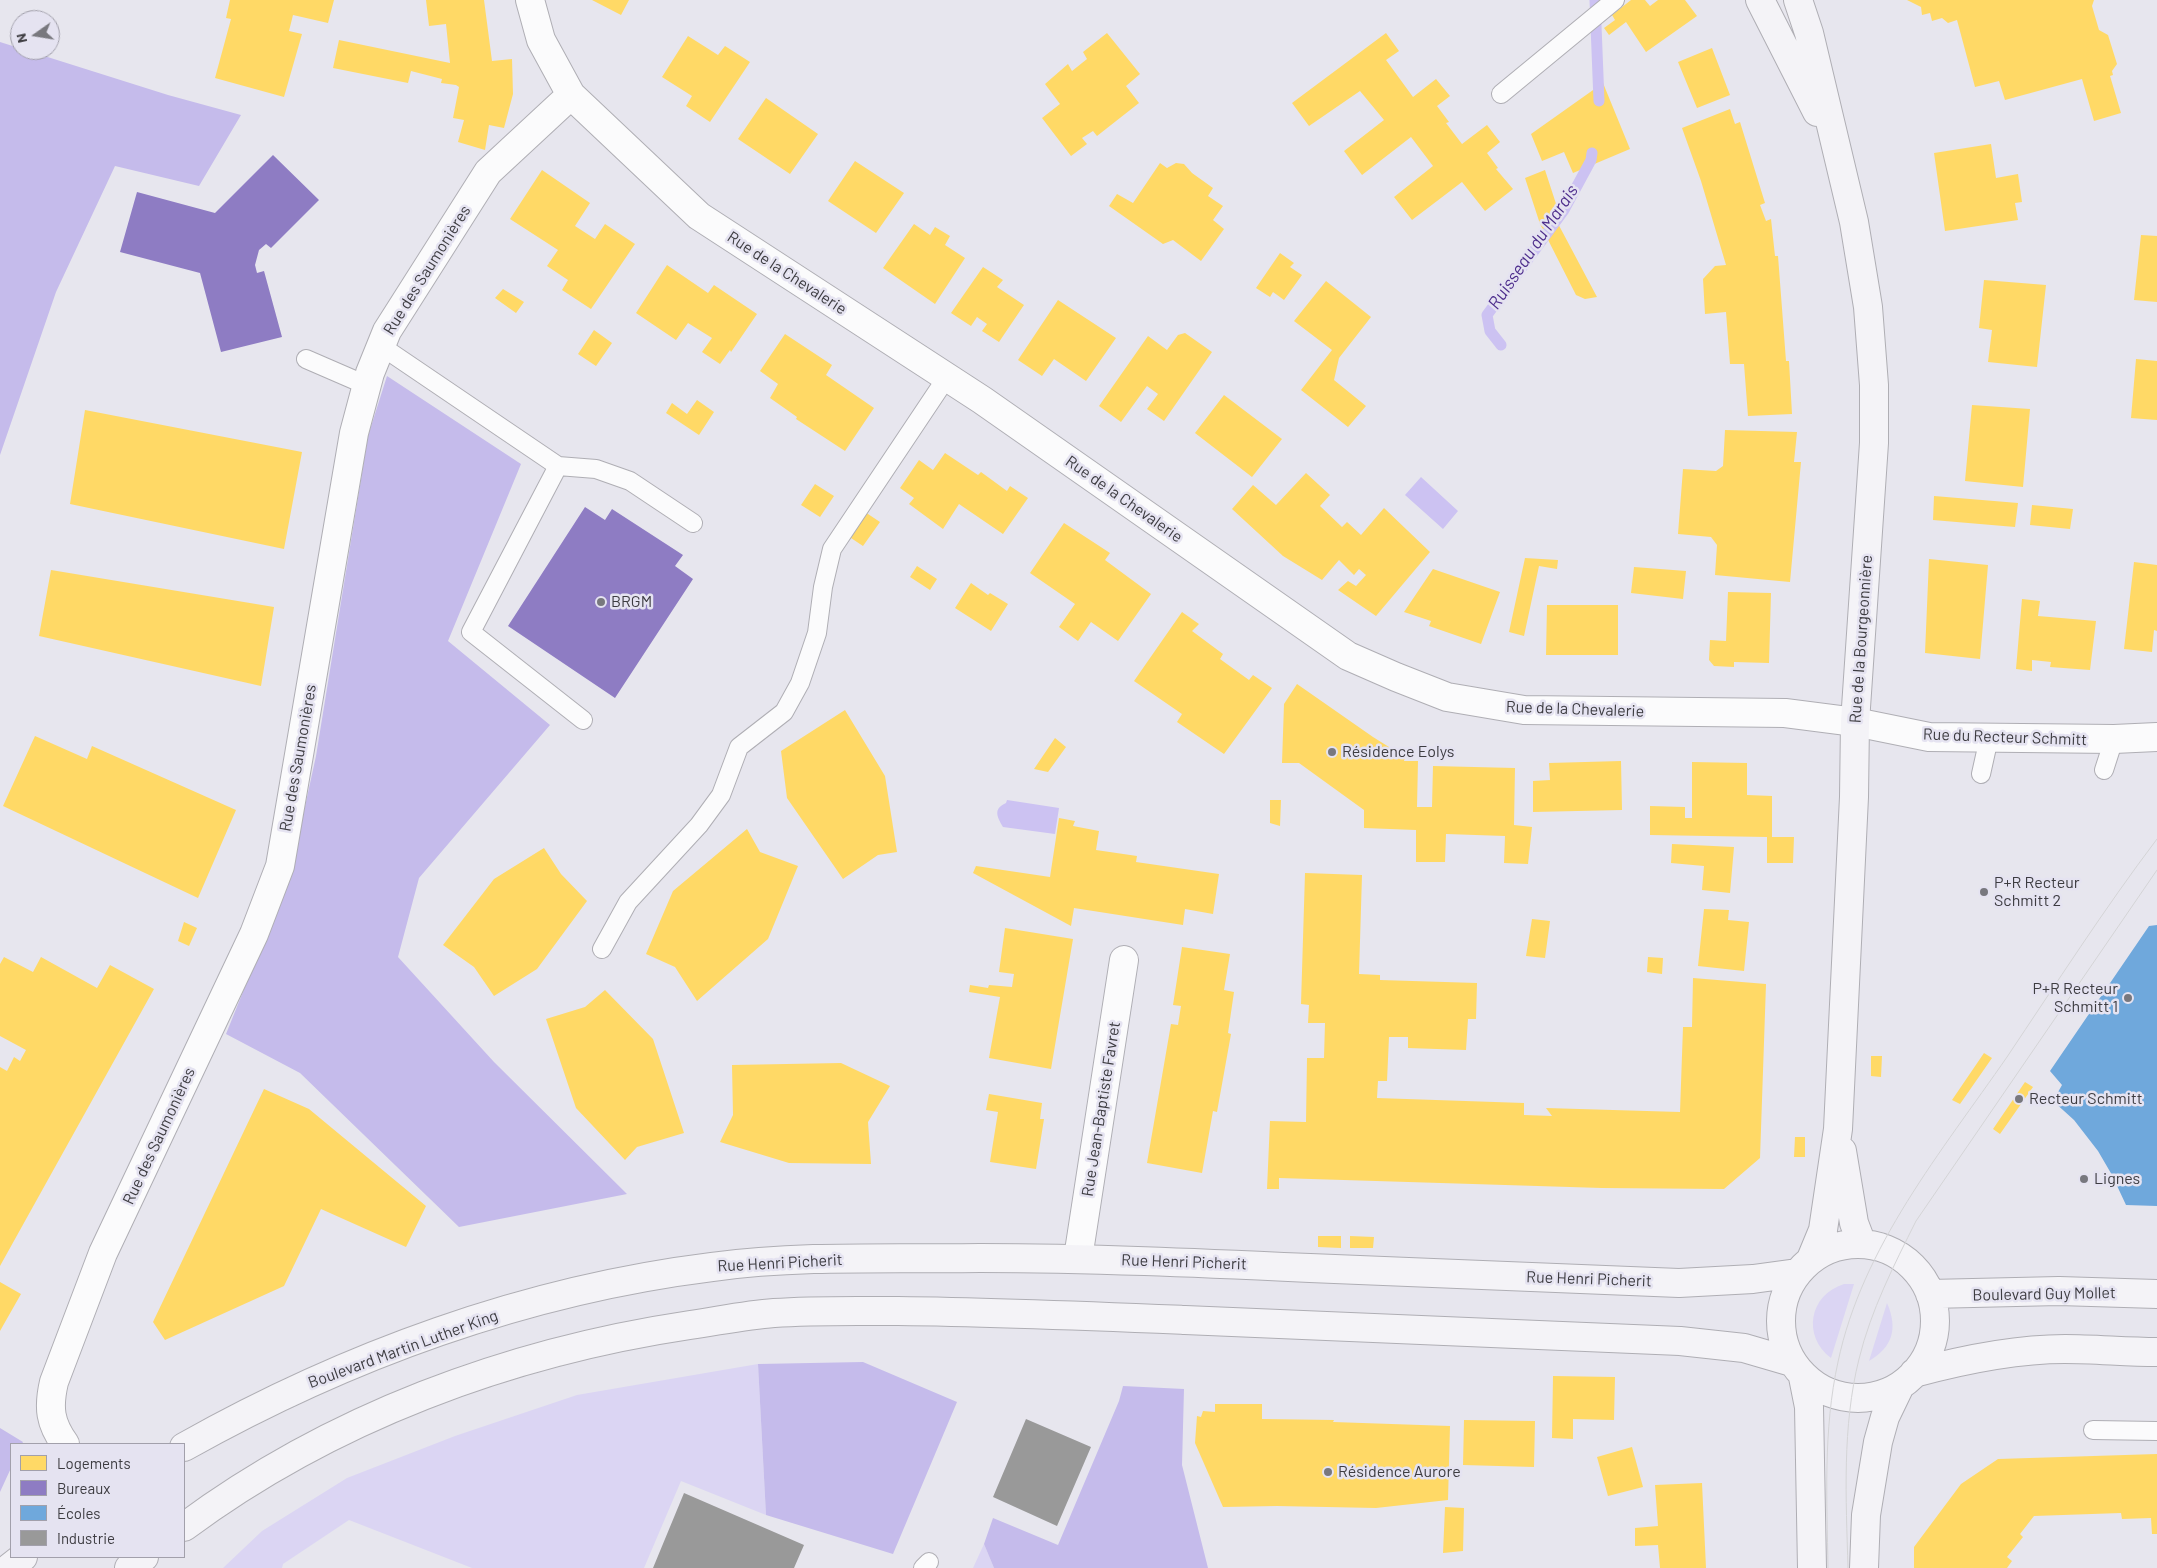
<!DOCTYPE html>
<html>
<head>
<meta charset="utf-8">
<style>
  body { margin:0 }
  #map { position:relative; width:2157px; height:1568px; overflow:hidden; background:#e7e6ee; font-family:Barlow,sans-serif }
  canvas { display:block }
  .legend { position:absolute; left:10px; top:1443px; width:175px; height:115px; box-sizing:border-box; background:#e5e3f1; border:1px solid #a2a0ab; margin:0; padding:6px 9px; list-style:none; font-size:15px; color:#3d3c41 }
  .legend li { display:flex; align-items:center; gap:10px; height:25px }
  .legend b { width:25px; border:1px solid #a2a0ab }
  .north { position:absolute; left:10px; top:10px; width:50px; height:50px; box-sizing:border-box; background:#e5e3f1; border:1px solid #a2a0ab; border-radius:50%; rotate:257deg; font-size:14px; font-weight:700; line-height:20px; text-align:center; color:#3d3c41 }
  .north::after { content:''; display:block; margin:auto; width:18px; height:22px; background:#78787e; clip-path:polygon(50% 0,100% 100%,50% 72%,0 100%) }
</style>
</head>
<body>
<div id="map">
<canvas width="2157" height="1568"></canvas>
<ul class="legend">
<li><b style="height:14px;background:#ffd966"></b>Logements</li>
<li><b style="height:14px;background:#8e7cc3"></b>Bureaux</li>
<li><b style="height:14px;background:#6fa8dc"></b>Écoles</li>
<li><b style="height:14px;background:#999"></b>Industrie</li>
</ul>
<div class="north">N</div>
</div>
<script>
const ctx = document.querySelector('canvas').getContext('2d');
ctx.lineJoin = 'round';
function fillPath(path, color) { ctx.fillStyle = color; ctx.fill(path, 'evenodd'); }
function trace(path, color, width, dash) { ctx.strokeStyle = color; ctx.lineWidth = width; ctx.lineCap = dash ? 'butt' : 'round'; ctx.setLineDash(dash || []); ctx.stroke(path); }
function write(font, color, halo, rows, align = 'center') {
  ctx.font = font + ' Barlow,sans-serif'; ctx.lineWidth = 5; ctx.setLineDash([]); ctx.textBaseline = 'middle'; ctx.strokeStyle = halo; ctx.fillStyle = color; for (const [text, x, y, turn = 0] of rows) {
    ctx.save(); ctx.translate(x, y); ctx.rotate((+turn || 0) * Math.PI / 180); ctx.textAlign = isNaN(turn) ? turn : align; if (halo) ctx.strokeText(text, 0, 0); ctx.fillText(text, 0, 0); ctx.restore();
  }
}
const green = new Path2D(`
  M1844,1284h10l-23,74c-29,-22 -22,-63 13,-74z
  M1887,1303c11,25 6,44 -18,58z
  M758,1364l8,151 -85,-34 -37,87h-172l-123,-48 -66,44 -1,4h-59l39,-37 85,-53 108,-42 122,-41z
  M984,1544l10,24h-21z`);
const forest = new Path2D(`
  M0,42l168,53 73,20 -42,71 -84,-20 -59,126 -56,163z
  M387,376l134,88 -73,177 102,84 -131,153 -21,79 96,105 133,132 -168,33 -159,-154 -74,-39 64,-159 26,-119 52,-320z
  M863,1362l94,40 -64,152 -127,-39 -8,-151z
  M1123,1386l61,3 -2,76 26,103h-214l-10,-24 9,-26 65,27 61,-144z
  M0,1428l23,14 -1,2h-11v24l-11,24z`);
const water = new Path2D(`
  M1421,477l37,34 -15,18 -38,-34z
  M1007,800l52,8 -4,26 -52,-7c-5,-9 -11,-18 3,-24z`);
const homes = new Path2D(`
  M230,0h104l-6,23 -35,-8 -4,16 13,3 -18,63 -69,-19 16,-59 -5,-1z
  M426,0h58l8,61 20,-2 1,35 -9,34 -15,-3 -4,25 -27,-8 6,-22 -11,-2 6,-31 -3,-2 -15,-2 1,-4 -31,-8 -3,12 -75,-15 6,-28 111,23 -4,-39 -17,2z
  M592,0h37l-8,15z
  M1631,0h14l5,6 8,-6h27l12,16 -51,36 -20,-30 -17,13 -5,-7 11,-8 -3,-5z
  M1907,0h187l-2,6 7,24 9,5 9,29 -5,7 1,4 -3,1 11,37 -27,8 -12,-42 -77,21 -6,-19 -24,6 -18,-67 -9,3 -6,-5 -10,3 -2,-8 -8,2 -1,-8z
  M1107,33l33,41 -14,12 13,17 -42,33 -4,-5 -11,7 5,6 -16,12 -29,-38 18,-14 -15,-20 23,-20 4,7 15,-12 -4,-7z
  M1386,33l13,18 -13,9 27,37 23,-18 14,17 -13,10 12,16 -3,1 16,21 25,-19 13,17 -13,11 11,15 -2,1 17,20 -28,22 -23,-29 -50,38 -18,-23 39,-31 -22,-29 -49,38 -18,-24 40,-31 -24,-29 -51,35 -17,-23z
  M688,36l30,19 7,-9 25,16 -40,60 -24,-16 6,-10 -30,-19z
  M1712,48l18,47 -33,13 -19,-46z
  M1603,83l27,66 -57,24 -9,-21 -22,9 -11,-27z
  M766,98l52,36 -28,40 -52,-35z
  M1730,109l5,15 5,-2 25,81 -5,2 6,16 5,-2 4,37h3l8,105h3l3,53 -44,2 -4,-52h-14l-4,-52 -21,2 -2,-35 12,-13 11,-1 -25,-84 -19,-53z
  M1991,144l5,34 22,-4 4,28 -7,1 3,17 -73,11 -11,-78z
  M855,161l49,32 -28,40 -48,-32z
  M1160,163l7,5 9,-5 8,1 8,9 21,15 -5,8 15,10 -10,14 11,9 -23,32 -28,-21 -10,4 -54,-38 8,-12 16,9z
  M542,170l48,33 -15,23 20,13 10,-15 30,20 -44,65 -29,-19 6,-10 -21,-14 11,-16 -48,-31z
  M1545,170l15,46 -5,2 42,79 -12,2 -9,-4 -36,-71 -15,-46z
  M914,224l16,11 5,-8 15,9 -5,9 20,13 -30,46 -52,-36z
  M2141,235l16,1v66l-23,-2z
  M1280,253l14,10 -4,4 12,8 -18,25 -11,-8 -3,5 -14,-9z
  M667,265l41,28 6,-8 43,29 -26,38 -1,-2 -10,14 -18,-12 10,-14 -24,-15 -12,17 -40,-27z
  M983,267l20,13 -6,7 27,18 -25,37 -17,-11 5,-7 -10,-7 -6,9 -20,-13z
  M1984,280l62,5 -9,82 -49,-5 4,-32 -13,-2z
  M1326,281l45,36 -32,41 -5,22 32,26 -18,21 -47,-37 31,-40 -38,-29z
  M503,289l21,13 -8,11 -21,-15z
  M1058,300l58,38 -30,43 -32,-22 -12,17 -24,-16z
  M594,330l18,13 -16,23 -18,-12z
  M1185,333l27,19 -48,69 -17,-12 11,-15 -11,-8 -26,36 -22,-16 49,-70 19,14 11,-15z
  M785,334l47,31 -6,10 48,33 -29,43 -49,-32 1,-2 -27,-19 8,-14 -18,-13z
  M2136,359l21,2v59l-26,-2z
  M1224,395l58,44 -30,38 -57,-44z
  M697,400l17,12 -15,23 -33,-22 6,-10 15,11z
  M1972,405l58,4 -7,78 -58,-6z
  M85,410l217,42 -18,97 -214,-45z
  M1725,430l72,2 -3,30h7l-11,120 -75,-7 2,-30 -6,-8 -33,-3 5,-65 33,2 7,-5z
  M945,453l33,22 3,-3 26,19 3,-5 18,12 -25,36 -44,-30 -16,25 -34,-25 5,-6 -14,-10 19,-28 14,10z
  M1306,473l24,22 -10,11 22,21 5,-5 14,13 23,-27 46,44 -54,64 -38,-26 10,-9 8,5 10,-11 -7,-6 -5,6 -15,-15 -17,20 -39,-24 -51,-47 21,-24 23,20z
  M815,484l19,12 -14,21 -19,-12z
  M1934,496l84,7 -3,24 -82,-7z
  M2032,505l41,4 -3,20 -40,-4z
  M865,512l15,10 -17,24 -15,-10z
  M1064,523l46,30 -5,7 46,34 -33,47 -27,-19 -13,19 -19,-14 16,-23 -45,-31z
  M1525,558l33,2 -1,9 -18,-3 -15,70 -15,-4z
  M1929,559l59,6 -8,94 -55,-6z
  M2134,562l23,3v66l-3,-1 -2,22 -28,-3z
  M917,566l20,13 -7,11 -20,-13z
  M1634,567l52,4 -3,28 -52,-6z
  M1433,569l67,23 -19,52 -52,-18 2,-5 -27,-9z
  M51,570l223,37 -13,79 -222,-50z
  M971,583l17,12 2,-2 18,11 -17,27 -36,-23z
  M1728,592l43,1 -2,70 -35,-1v5l-20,-1 -5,-6 1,-20 16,1z
  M2022,599l18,2 -2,15 58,5 -6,49 -40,-3 1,-5 -19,-2v11l-16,-2z
  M1547,605h71v50h-72z
  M1182,612l17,12 -7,7 31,23 -3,5 29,21 4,-5 19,13 -48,66 -47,-32 5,-8 -48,-33z
  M1297,684l76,53 32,20 -1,4h14l-1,46h15l1,-41 82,2 -1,57 18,2 -4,37 -24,-1 1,-27 -59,-2 -1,28h-29v-32l-52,-2v-18l-65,-47h-17l2,-59z
  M845,710l40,66 12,76 -19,3 -35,24 -56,-81 -6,-47z
  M35,736l52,23 5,-13 144,64 -38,88 -195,-92z
  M1055,738l11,9 -18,25 -14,-3z
  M1621,761l1,49 -89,2v-31l17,-1 -1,-17z
  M1692,762l55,1v32l25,1v41h22l-1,26h-26v-26l-117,-2v-29l35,1v11h7z
  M1270,800h11l-1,26 -10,-3z
  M1059,818l16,3 -2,5 26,5 -3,19 41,6 -1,6 83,12 -6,40 -28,-5 -2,16 -109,-17 -3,18 -98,-53 3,-7 74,11z
  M747,829l13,23 38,14 -30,73 -71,62 -22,-34 -29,-13 27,-63z
  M1672,844l62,3 -4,46 -28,-3 2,-24 -33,-3z
  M544,848l17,26 26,27 -50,68 -43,27 -20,-29 -31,-22 51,-66z
  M1305,873l57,2 -3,99 21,1v5l97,3 -1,36h-8l-2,31 -58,-2v-11h-19l-2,44h-9l-1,17 147,5v12l28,1 -6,-8 134,4 3,-85h9l1,-49 73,6 -6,174 -36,31 -122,-1 -323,-10v11h-12l3,-68 36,1 1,-64h17l1,-35h-17l1,-18 -8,-1z
  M1704,909l25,1 -1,10 21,2 -5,49 -46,-5z
  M1532,919l18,2 -5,37 -19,-2z
  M184,922l13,6 -8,18 -11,-5z
  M1005,928l68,11 -22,130 -62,-11 11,-61 -31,-5 1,-7 18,3 1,-3 23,2 2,-13 -15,-2z
  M1182,947l48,7 -6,36 10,2 -6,41 3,1 -14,78 -4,-1 -11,62 -55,-10 24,-139 7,1 3,-19 -8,-1z
  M4,957l29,15 8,-15 56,31 13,-23 44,24 -154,277v-199l7,4 7,-14 6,4 6,-11 -26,-14v-72z
  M1648,957l15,1 -1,16 -15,-2z
  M605,990l48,49 31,94 -47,14 -12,13 -49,-52 -30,-89 39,-12z
  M1984,1053l8,5 -32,46 -8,-4z
  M1871,1056h11l-1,21 -10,-1z
  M841,1063l49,23 -22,36 3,42 -82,-1 -69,-21 13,-27 -1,-50z
  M2025,1082l8,5 -33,47 -7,-5z
  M264,1089l45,20 117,97 -20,41 -85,-38 -37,77 -119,54 -12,-18z
  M989,1094l53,9 -2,16h4l-8,50 -46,-7 8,-50 -12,-2z
  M1795,1137h10v20h-11z
  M1318,1236h23v12l-23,-1z
  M1350,1236l24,1 -1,11h-23z
  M0,1282l21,12 -21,37z
  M1553,1376l62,1 -1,43 -41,-1v20l-21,-1z
  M1215,1404h47v15l72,1 -1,2 117,4 -2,74 -72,8 -99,-2 -54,1 -28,-64 2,-27 4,1 2,-6 12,1z
  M1464,1420l71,1 -1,46 -71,-2z
  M1632,1447l11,40 -35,9 -11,-39z
  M2157,1454v80h-5l-1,-16 -29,1 -1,-6 -87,3 -14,18 3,3 -16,20 5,4 -5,7h-93v-21l47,-63 37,-25z
  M1702,1483l4,85h-46l-2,-23 -23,1v-18l23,-2 -3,-41z
  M1445,1507l19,1 -1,43 -20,2z`);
const offices = new Path2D(`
  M273,155l46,45 -48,48 -5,-4 -7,6 -4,15 2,8 7,-2 18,66 -61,15 -21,-79 -80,-21 17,-60 78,21z
  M585,507l20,13 7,-11 71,46 -8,11 18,13 -78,119 -107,-72z`);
const schools = new Path2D(`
  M2157,925v281l-31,-1 -14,-30 -14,-24 -24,-31 -21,-19 9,-16 -12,-14 99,-145z`);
const industry = new Path2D(`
  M1026,1419l65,28 -34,79 -64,-29z
  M684,1493l120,52 -10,23h-141z`);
const stream = new Path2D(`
  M1595,0l4,101
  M1501,345l-11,-14 -3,-16 77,-105 27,-50 1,-7`);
const lane = new Path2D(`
  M1501,94l114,-94
  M381,346l177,120 38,3 34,12 63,42
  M306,359l60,26
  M558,466l-87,166 112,88
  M2104,770l10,-31
  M1981,774l8,-36
  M602,949l26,-47 71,-77 22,-30 18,-48 45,-35 16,-29 17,-50 6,-46 9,-38 115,-172
  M2093,1430l64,1
  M923,1568l6,-6`);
const street = new Path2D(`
  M530,0l11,40 30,55 128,121 283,184 366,256 48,21 51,20 77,13 261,3 70,9 74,15 185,2 43,-2
  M1078,1258l46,-298
  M65,1444c-15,-21 -17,-36 -11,-62l49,-129 151,-319 26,-68 74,-433 16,-60 17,-42 101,-159 83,-77`);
const secondary = new Path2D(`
  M1760,0l57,112
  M1798,0l11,33 45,189 14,85 6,78v58l-19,279 -1,75 -16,332 -15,101 -12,29
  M1842,1151l12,72 8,21
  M1781 1321a77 77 0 1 1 154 0a77 77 0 1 1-154 0Z
  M1930,1294l129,-3 98,3
  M1914,1373c48,-13 100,-24 151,-24 31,0 61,3 92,3
  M1803,1377l6,30 3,161
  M184,1447c162,-91 342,-157 528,-180 88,-12 179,-8 268,-9 110,0 220,5 330,10 123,5 246,10 369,15l74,-4 44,-6
  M184,1527c147,-109 325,-175 506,-202 28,-4 56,-10 84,-12 41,-3 83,-2 124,-2 96,1 191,5 287,9 165,7 330,14 495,21l64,7 48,14
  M9,1568l14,-11
  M129,1568l15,-11
  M1864,1568l2,-53 12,-73 7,-25 14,-29`);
const tram = new Path2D(`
  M1828,1568c-1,-68 -5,-138 10,-206 24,-115 104,-211 169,-305 49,-73 97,-148 150,-218
  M1848,1568c-2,-70 -6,-141 11,-209 12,-49 35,-94 57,-138l241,-351`);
const markers = [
  [601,602,5,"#78787e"],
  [1332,752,5,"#78787e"],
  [1984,892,5,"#78787e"],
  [2128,998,5,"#78787e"],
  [2019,1099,5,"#78787e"],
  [2084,1179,5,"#78787e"],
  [1328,1472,5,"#78787e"]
];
const streetNames = [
  ["Rue des Saumonières",427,270,-58],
  ["Rue de la Chevalerie",787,273,33],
  ["Rue de la Chevalerie",1124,499,35],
  ["Rue de la Bourgeonnière",1861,639,-86],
  ["Rue de la Chevalerie",1575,709,2],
  ["Rue du Recteur Schmitt",2005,737,2],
  ["Rue des Saumonières",298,758,-80],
  ["Rue Jean-Baptiste Favret",1101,1109,-81],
  ["Rue des Saumonières",159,1136,-65],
  ["Rue Henri Picherit",1184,1262,2],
  ["Rue Henri Picherit",780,1263,-3],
  ["Rue Henri Picherit",1589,1279,2],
  ["Boulevard Guy Mollet",2044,1294,-1],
  ["Boulevard Martin Luther King",403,1349,-20]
];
const poiNames = [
  ["BRGM",611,602],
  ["Résidence Eolys",1342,752],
  ["P+R Recteur",1994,883],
  ["Schmitt 2",1994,901],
  ["P+R Recteur",2118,989,"right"],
  ["Schmitt 1",2118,1007,"right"],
  ["Recteur Schmitt",2029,1099],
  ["Lignes",2094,1179],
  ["Résidence Aurore",1338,1472]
];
const waterNames = [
  ["Ruisseau du Marais",1533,247,-56]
];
fillPath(green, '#dbd5f3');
fillPath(forest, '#c5bbeb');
fillPath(water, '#ccc2f2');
fillPath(homes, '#ffd966');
fillPath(offices, '#8e7cc3');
fillPath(schools, '#6fa8dc');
fillPath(industry, '#999');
trace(stream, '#ccc2f2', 11);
trace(lane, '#afaeb4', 20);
trace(street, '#afaeb4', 30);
trace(secondary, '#afaeb4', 30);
trace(lane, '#fbfbfc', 18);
trace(street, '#fbfbfc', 28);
trace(secondary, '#f4f3f7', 28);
trace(tram, '#d4d4d6', 1);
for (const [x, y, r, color] of markers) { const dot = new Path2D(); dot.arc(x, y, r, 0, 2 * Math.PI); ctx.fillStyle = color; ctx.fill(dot); trace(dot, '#e5e3f1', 2); }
write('16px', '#3d3c41', '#e5e3f1', streetNames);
write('16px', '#3d3c41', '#e5e3f1', poiNames, 'left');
write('italic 18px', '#4e2e8c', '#e5e3f1', waterNames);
</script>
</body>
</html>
